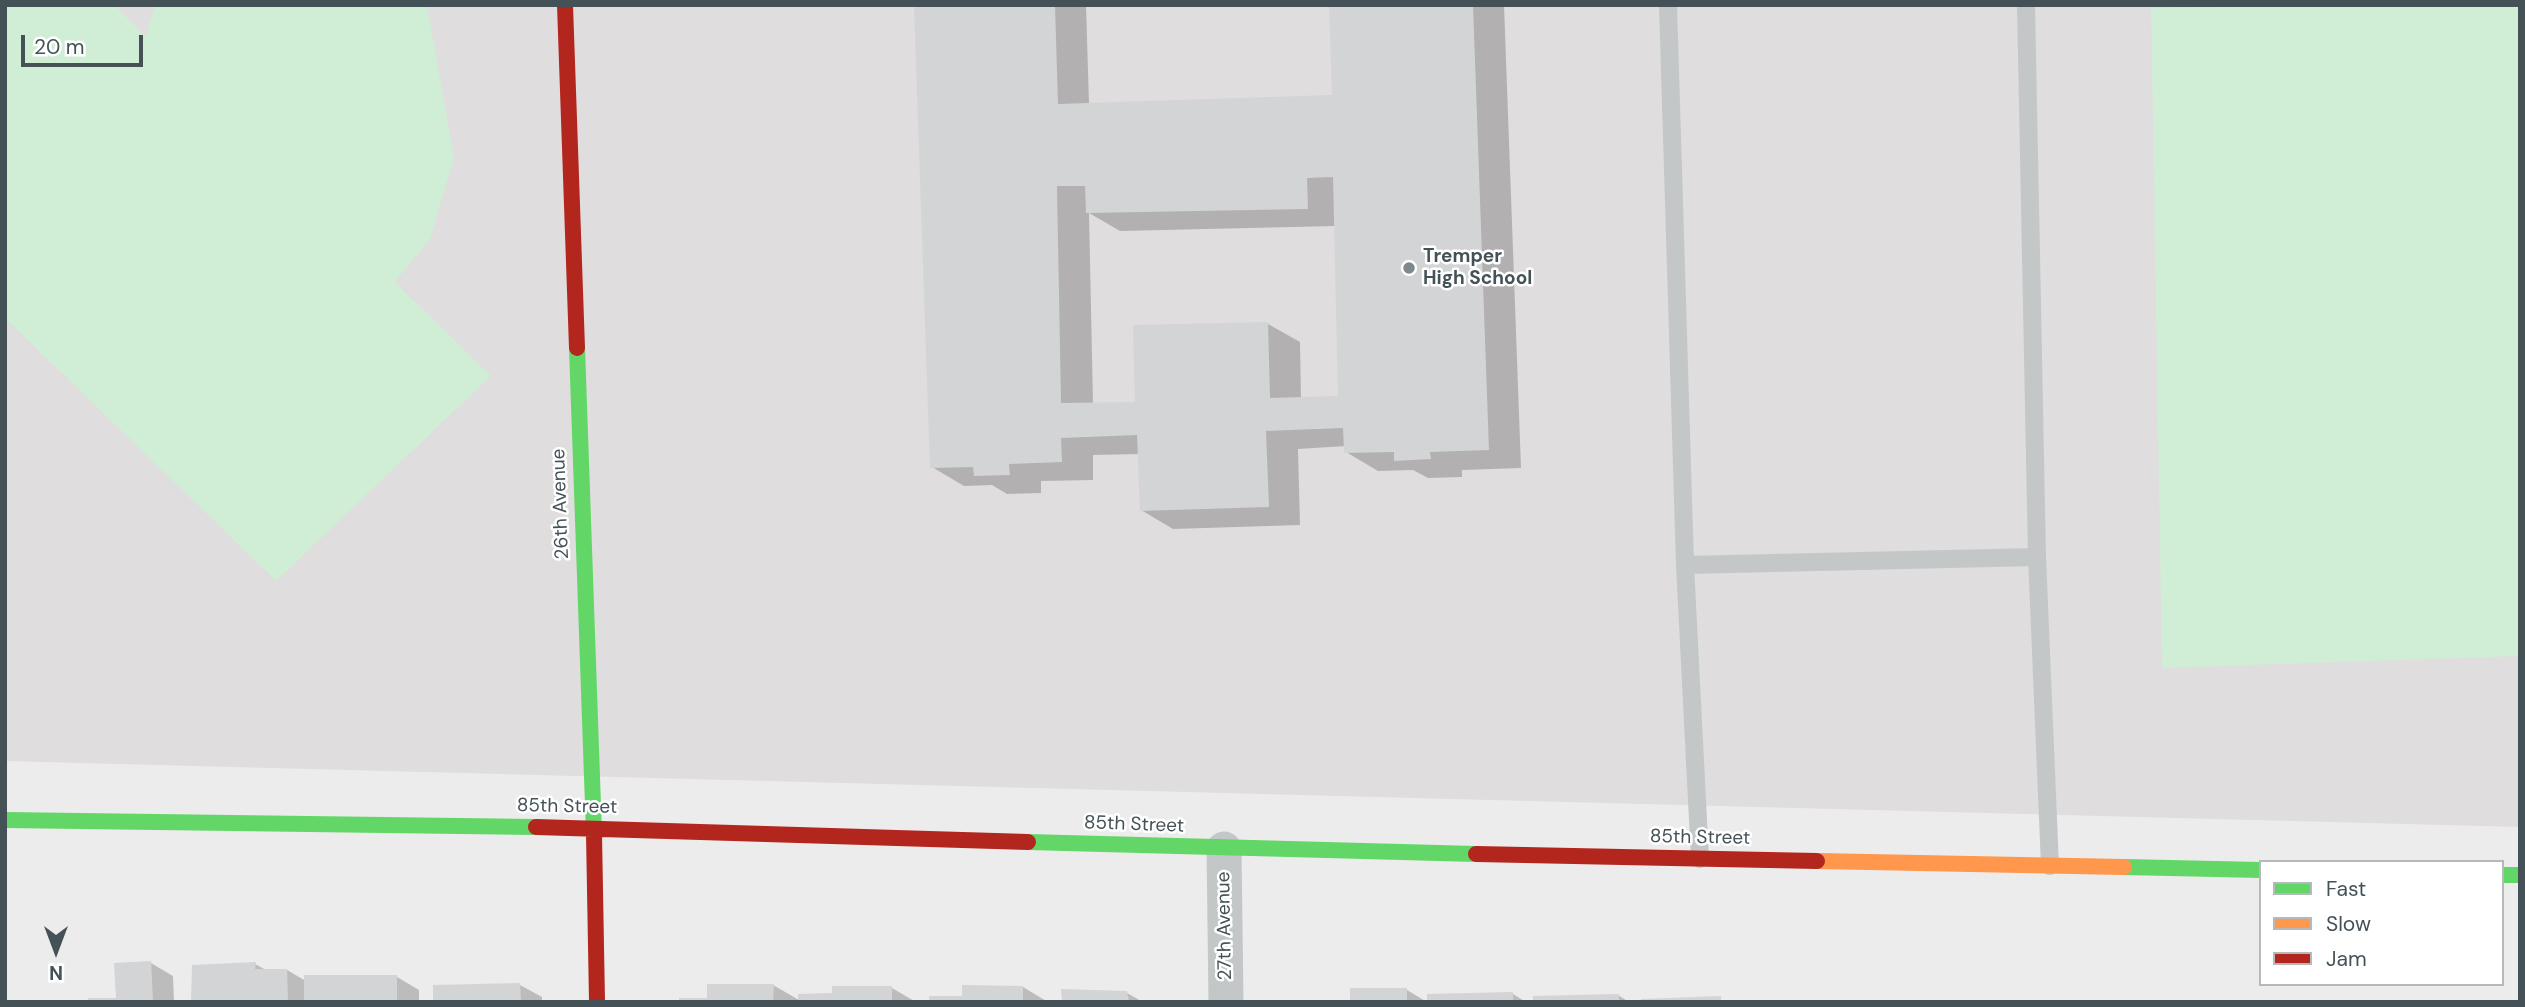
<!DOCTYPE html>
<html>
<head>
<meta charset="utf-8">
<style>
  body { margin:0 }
  #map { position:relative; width:2525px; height:1007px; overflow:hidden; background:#edecec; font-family:"DM Sans",sans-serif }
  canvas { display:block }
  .frame { position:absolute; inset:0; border:7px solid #445258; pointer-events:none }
  .legend { position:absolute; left:2259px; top:860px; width:245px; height:126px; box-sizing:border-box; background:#fff; border:2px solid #b4babc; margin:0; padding:9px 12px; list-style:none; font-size:21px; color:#445258 }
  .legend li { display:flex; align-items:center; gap:14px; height:35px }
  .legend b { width:35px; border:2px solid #b4babc }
  .north { position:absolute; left:21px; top:916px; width:70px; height:70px; -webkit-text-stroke:5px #fff; paint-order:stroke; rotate:180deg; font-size:19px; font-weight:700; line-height:28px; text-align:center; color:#445258 }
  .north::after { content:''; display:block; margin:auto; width:24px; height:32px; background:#445258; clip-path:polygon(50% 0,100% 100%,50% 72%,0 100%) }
  .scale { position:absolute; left:21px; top:35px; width:122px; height:32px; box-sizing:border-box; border:4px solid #445258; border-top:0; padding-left:9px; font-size:21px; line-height:24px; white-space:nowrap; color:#445258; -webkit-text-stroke:5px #fff; paint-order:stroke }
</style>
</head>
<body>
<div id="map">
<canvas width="2525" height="1007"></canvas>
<div class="frame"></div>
<ul class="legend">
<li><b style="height:9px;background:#63d668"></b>Fast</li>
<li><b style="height:9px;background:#ff974d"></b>Slow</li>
<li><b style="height:9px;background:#b3261e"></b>Jam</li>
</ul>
<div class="north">N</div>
<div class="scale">20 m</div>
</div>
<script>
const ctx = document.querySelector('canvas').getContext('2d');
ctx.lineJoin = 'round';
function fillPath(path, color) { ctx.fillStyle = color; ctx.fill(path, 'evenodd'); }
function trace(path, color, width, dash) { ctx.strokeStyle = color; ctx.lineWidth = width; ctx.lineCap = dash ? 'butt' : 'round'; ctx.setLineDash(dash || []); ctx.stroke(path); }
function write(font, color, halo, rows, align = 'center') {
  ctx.font = font + ' "DM Sans",sans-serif'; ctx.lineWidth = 5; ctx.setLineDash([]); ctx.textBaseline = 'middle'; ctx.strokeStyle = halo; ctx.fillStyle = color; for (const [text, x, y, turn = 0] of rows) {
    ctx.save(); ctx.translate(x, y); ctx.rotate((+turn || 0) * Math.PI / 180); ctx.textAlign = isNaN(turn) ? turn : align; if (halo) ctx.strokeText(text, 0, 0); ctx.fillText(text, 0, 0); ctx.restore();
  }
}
const education = new Path2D(`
  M5,5h2515v822l-2515,-66z`);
const green = new Path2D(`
  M5,5h109l32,32 9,-32h272l27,153 -24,81 -35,43 96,94 -215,205 -271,-263z
  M2361,5h159v651l-358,12 -11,-660z`);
const shadow = new Path2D(`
  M915,5h171l3,99 244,-8 -2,-91h173l17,463 -59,2v7l-34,1 -15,-8 -35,1 -32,-19v-6l-48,3 2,76 -127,4 -32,-19 -2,-56 -46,1v25l-52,1v12l-34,1 -15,-9 -28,1 -32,-19zM1089,213l31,18 216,-5 4,172 -39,1 -1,-57 -32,-18 -131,80h-44z
  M151,963l22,13 1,26h-84l28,-2z
  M255,964l13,7 19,-1 19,11 91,-4 22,13v12h-226z
  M520,985l22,12v5h-108z
  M773,985l26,15 93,-12 24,14h-235l28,-2z
  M1023,987l25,15h-117l32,-4z
  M1407,990l20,12h-75z
  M1127,993l16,9h-80z
  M1513,994l13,8h-97z
  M1618,995l11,7h-95z`);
const building = new Path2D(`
  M914,5h141l3,99 274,-9 -3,-90h144l16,445 -59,2 1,7 -37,2v-9l-50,1 -1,-25 -77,3 3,76 -129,4 -3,-76 -76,3 1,24 -53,2 1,11 -36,1 -1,-9 -43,1zM1333,177l5,219 -68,2 -2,-76 -135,3 2,77 -74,1 -4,-217h28l1,27 222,-4 -1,-31z
  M151,961l2,41h-65v-4h28l-2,-35z
  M256,962l-1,7h32l1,33h-97l1,-37z
  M304,975h93v27h-93z
  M520,983l1,19h-88v-17z
  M707,984h67l-1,18h-94v-4h28z
  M962,985l61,1v16h-94v-6h33z
  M832,986h60v16h-94v-8l34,-1z
  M1350,988h57v14h-57z
  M1061,989l66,2 2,11h-67z
  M1513,992v10h-86v-8z
  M1619,994v8h-86v-6z
  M1721,996v6h-80v-3z`);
const lane = new Path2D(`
  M1668,5l17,560 15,294
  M2026,5l11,552 13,309
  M1685,565l352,-8`);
const street = new Path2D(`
  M1224,849l2,153`);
const fast = new Path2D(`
  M577,348l17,486
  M5,820l531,7
  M1028,842l448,12
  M2124,867l137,3
  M2502,875h18`);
const slow = new Path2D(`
  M1817,861l307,6`);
const jam = new Path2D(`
  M565,5l12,343
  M536,827l492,15
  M594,834l3,168
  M1476,854l341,7`);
const markers = [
  [1409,268,7,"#7f888c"]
];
const poiNames = [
  ["Tremper",1423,257],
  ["High School",1423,279]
];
const streetNames = [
  ["26th Avenue",561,504,-92],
  ["85th Street",567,807,1],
  ["85th Street",1134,825,2],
  ["85th Street",1700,838,1],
  ["27th Avenue",1225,926,-91]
];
fillPath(education, '#dfddde');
fillPath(green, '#d0edd5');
fillPath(shadow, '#0003');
fillPath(building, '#d3d4d5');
trace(lane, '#c3c7c8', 18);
trace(street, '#c3c7c8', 35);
trace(fast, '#63d668', 16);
trace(slow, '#ff974d', 16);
trace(jam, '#b3261e', 16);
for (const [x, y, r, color] of markers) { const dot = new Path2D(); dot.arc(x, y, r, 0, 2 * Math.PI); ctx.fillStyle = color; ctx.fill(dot); trace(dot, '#fff', 2.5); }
write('bold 19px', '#445258', '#fff', poiNames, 'left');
write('19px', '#445258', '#fff', streetNames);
</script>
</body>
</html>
